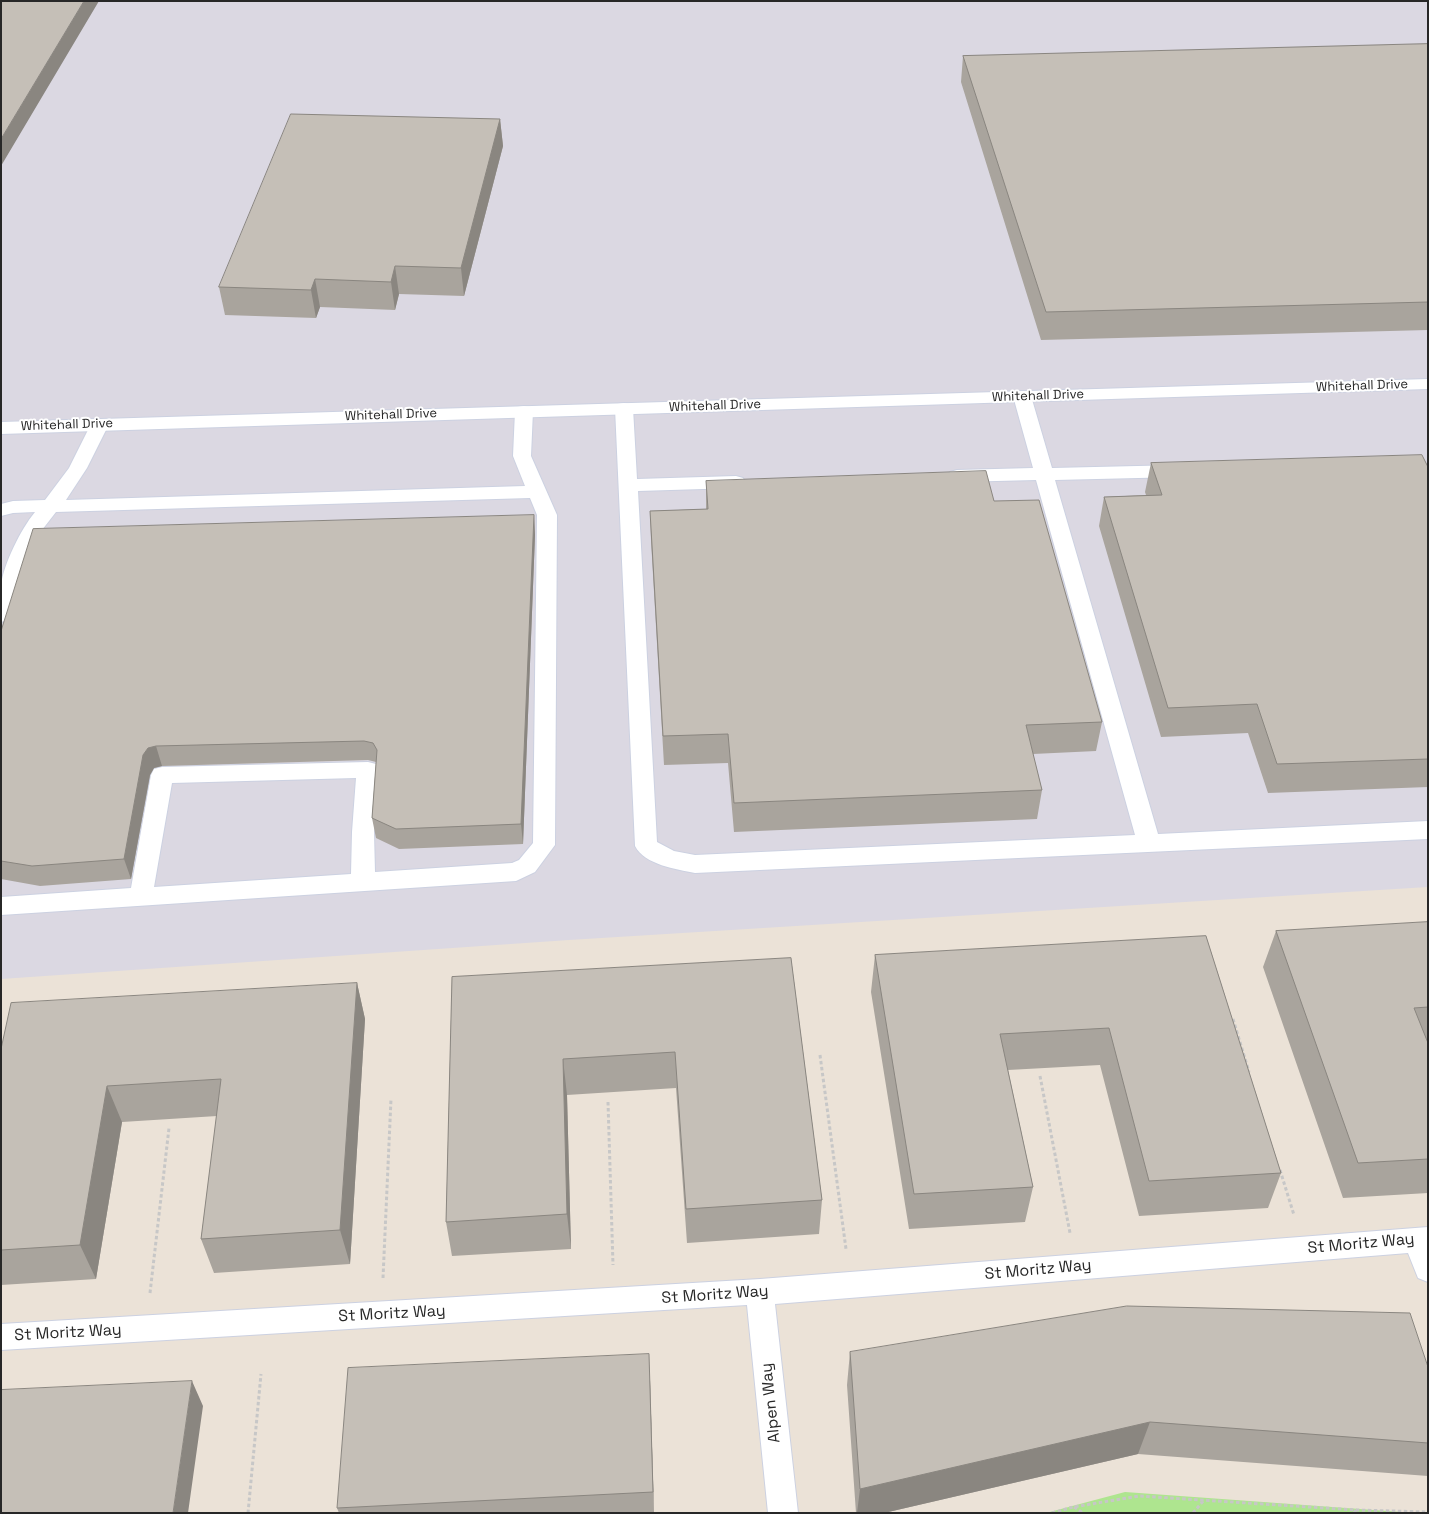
<!DOCTYPE html>
<html>
<head>
<meta charset="utf-8">
<style>
  body { margin:0 }
  #map { position:relative; width:1429px; height:1514px; overflow:hidden; background:#ebe2d7; font-family:"Space Grotesk",sans-serif }
  canvas { display:block }
  .frame { position:absolute; inset:0; border:2px solid #272727; pointer-events:none }
</style>
</head>
<body>
<div id="map">
<canvas width="1429" height="1514"></canvas>
<div class="frame"></div>
</div>
<script>
const ctx = document.querySelector('canvas').getContext('2d');
ctx.lineJoin = 'round';
function fillPath(path, color) { ctx.fillStyle = color; ctx.fill(path, 'evenodd'); }
function trace(path, color, width, dash) { ctx.strokeStyle = color; ctx.lineWidth = width; ctx.lineCap = dash ? 'butt' : 'round'; ctx.setLineDash(dash || []); ctx.stroke(path); }
function write(font, color, halo, rows, align = 'center') {
  ctx.font = font + ' "Space Grotesk",sans-serif'; ctx.lineWidth = 4; ctx.setLineDash([]); ctx.textBaseline = 'middle'; ctx.strokeStyle = halo; ctx.fillStyle = color; for (const [text, x, y, turn = 0] of rows) {
    ctx.save(); ctx.translate(x, y); ctx.rotate((+turn || 0) * Math.PI / 180); ctx.textAlign = isNaN(turn) ? turn : align; if (halo) ctx.strokeText(text, 0, 0); ctx.fillText(text, 0, 0); ctx.restore();
  }
}
const industrial = new Path2D(`
  M1,1h1427v886l-859,53 -568,39z`);
const green = new Path2D(`
  M1125,1492l290,21h-369z`);
const path = new Path2D(`
  M1233,1019l16,53
  M820,1055l26,194
  M1040,1076l30,157
  M608,1102l5,163
  M1280,1170l14,45
  M383,1278l8,-179
  M150,1293l19,-165
  M1074,1507l9,6
  M248,1513l13,-139
  M1052,1513l21,-6 66,-11 217,14 72,2
  M1193,1513l11,-13
  M1354,1513l2,-3`);
const lane = new Path2D(`
  M1022,391l6,1 3,4 21,72 128,-3 7,2 2,4 -2,4 -7,2 -125,3 103,354 270,-13v18l-733,34c-19,-4 -50,-8 -60,-27l-20,-438 3,-4 6,-1 6,1 3,4 4,71 99,-3 7,2 2,4 -2,4 -7,2 -98,3 19,351 17,9 21,4 440,-20 -99,-355 -79,2 -7,-2 -2,-4 2,-4 7,-2 76,-2 -20,-72 3,-4z
  M524,406l6,1 3,4 -2,45 26,59 -2,330 -20,27 -19,9 -515,34v-18l130,-9 20,-113 3,-6 8,-2 206,-5 8,2 3,6 -5,62 1,40 137,-9 7,-3 14,-17 4,-328 -7,-17 -474,14 -14,18 -11,23 -20,62 -3,5 -7,2c0,-12 -1,-25 0,-37 3,-22 20,-56 34,-73l-22,1 -12,3v-12l12,-3 32,-1 24,-32 22,-44 3,-4 6,-1 6,1 3,4 -22,44 -21,32 459,-14 -12,-30 2,-45 3,-4zM356,778l-4,54 -1,42 -197,13 18,-104z`);
const street = new Path2D(`
  M1428,379v10l-1427,45v-12z
  M1428,1227v55l-10,-4 -10,-25 -633,51 23,209h-30l-21,-208 -746,45v-26l759,-45z`);
const wall = new Path2D(`
  M1428,44v286l-387,10 -80,-258 2,-26z
  M500,119l3,27 -39,150 -65,-2 -4,16 -75,-3 -4,11 -91,-3 -6,-28z
  M1151,463l277,4v320l-160,6 -20,-60 -87,4 -62,-211 5,-29 42,-2 -1,-3z
  M706,481l288,20 108,221 -6,29 -63,3 9,36 -5,29 -303,13 -6,-69 -64,2 -13,-225 -1,-29 56,-2z
  M534,515l1,20 -12,309 -124,5 -23,-11 -4,-20 4,-56 -8,-2 -206,6 -8,2 -4,7 -19,104 -91,7 -39,-7v-248z
  M1428,922v271l-85,5 -80,-231 13,-36z
  M1206,936l75,237 -13,35 -129,8 -39,-151 -92,5 25,117 -8,35 -116,7 -38,-237 4,-37z
  M791,958l31,242 -3,34 -132,9 -11,-155 -109,7 4,154 -119,7 -6,-34 6,-245z
  M357,983l8,36 -15,245 -136,9 -13,-34 16,-123 -95,6 -26,157 -95,6v-236z
  M850,1352l578,15v109l-290,-22 -254,59h-28l-9,-128z
  M650,1380l4,133h-315l-2,-5z`);
const shadedWall = new Path2D(`
  M84,1h15l-98,165v-27z
  M500,119l3,27 -39,150 -3,-28z
  M395,266l4,28 -4,16 -4,-28z
  M315,279l5,28 -4,11 -5,-28z
  M534,515l1,20 -12,309 -2,-20z
  M156,746l6,20 -8,2 -4,7 -19,104 -7,-20 19,-104 5,-7z
  M357,983l8,36 -15,245 -10,-34z
  M563,1059l4,36 4,154 -4,-35z
  M107,1086l15,36 -26,157 -16,-34z
  M649,1354l1,26 4,133 -1,-21z
  M192,1381l11,25 -15,107h-15z
  M1150,1422l-12,32 -254,59h-27l3,-24z`);
const building = new Path2D(`
  M1,1h83l-83,138z
  M1428,44v258l-382,10 -83,-256z
  M291,114l209,5 -39,149 -66,-2 -4,16 -76,-3 -4,11 -92,-3z
  M1422,455l6,12v292l-151,5 -20,-60 -89,4 -64,-211 58,-2 -11,-32z
  M986,471l8,30 45,-1 63,222 -76,3 16,65 -308,13 -6,-69 -65,2 -13,-225 58,-2 -2,-28z
  M534,515l-13,309 -125,5 -24,-11 5,-68 -4,-7 -9,-2 -208,5 -8,2 -5,7 -19,104 -92,7 -31,-5v-230l32,-102z
  M1428,922v85l-14,1 14,35v116l-70,4 -82,-232z
  M1206,936l75,237 -132,8 -40,-153 -109,6 33,153 -119,7 -39,-239z
  M791,958l31,242 -136,9 -11,-157 -112,7 4,155 -121,8 6,-245z
  M357,983l-17,247 -139,9 20,-160 -114,7 -27,159 -79,5v-201l10,-46z
  M1127,1306l283,7 18,54v76l-278,-21 -290,67 -10,-137z
  M649,1354l4,138 -316,16 11,-140z
  M192,1381l-19,132h-172v-123z`);
const streetNames = [
  ["Whitehall Drive",1362,386,-2],
  ["Whitehall Drive",1038,396,-2],
  ["Whitehall Drive",715,406,-2],
  ["Whitehall Drive",391,415,-2],
  ["Whitehall Drive",67,425,-2]
];
const nearStreetnames = [
  ["St Moritz Way",1361,1244,-5],
  ["St Moritz Way",1038,1270,-5],
  ["St Moritz Way",715,1295,-4],
  ["St Moritz Way",392,1314,-3],
  ["St Moritz Way",68,1333,-3],
  ["Alpen Way",771,1403,-96]
];
fillPath(industrial, '#dbd8e2');
fillPath(green, '#aee58f');
trace(lane, '#ccd1e1', 2);
trace(street, '#ccd1e1', 2);
trace(path, '#c7c7c7', 3, [3.5, 2.5]);
fillPath(lane, '#fff');
fillPath(street, '#fff');
fillPath(wall, '#a9a49d');
fillPath(shadedWall, '#8a8680');
fillPath(building, '#c5bfb7');
trace(building, '#8a8680', 1);
write('13px', '#272727', '#fff', streetNames);
write('16px', '#272727', '#fff', nearStreetnames);
</script>
</body>
</html>
